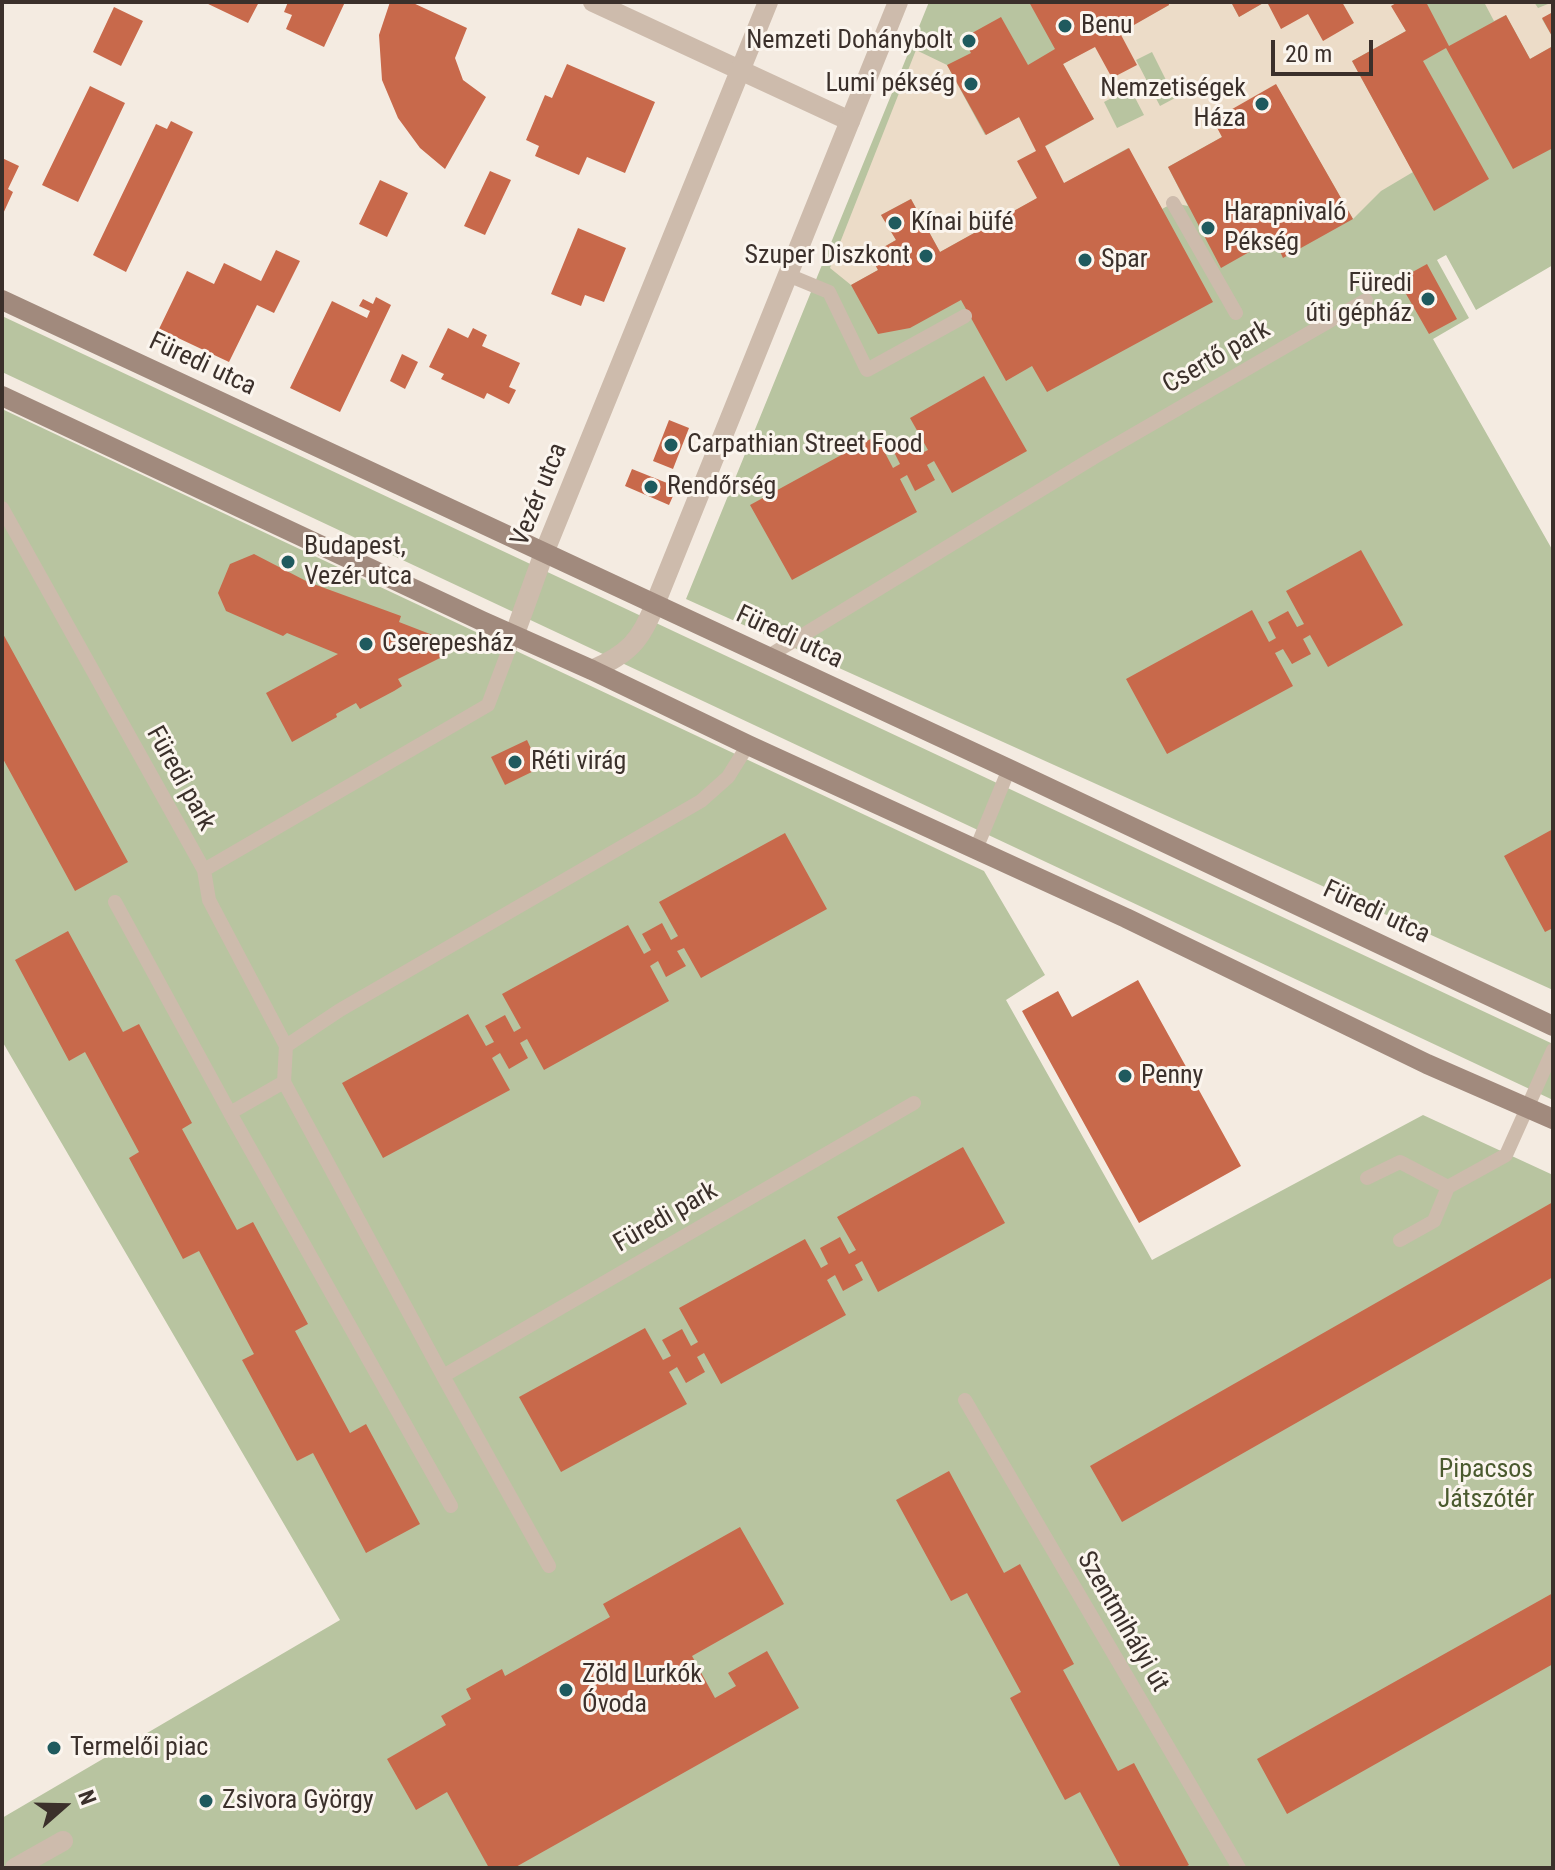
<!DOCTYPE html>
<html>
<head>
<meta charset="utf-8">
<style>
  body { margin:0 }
  #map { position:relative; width:1555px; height:1870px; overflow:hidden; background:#f4ebe1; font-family:"Roboto Condensed",sans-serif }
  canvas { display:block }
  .frame { position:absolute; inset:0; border:4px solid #3b302b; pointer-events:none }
  .north { position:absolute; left:24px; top:1766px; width:80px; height:80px; -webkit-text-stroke:6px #fbf5ee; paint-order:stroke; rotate:70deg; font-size:22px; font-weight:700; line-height:32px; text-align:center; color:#3b302b }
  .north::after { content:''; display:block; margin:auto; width:28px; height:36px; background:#3b302b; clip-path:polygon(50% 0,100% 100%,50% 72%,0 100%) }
  .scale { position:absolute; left:1271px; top:40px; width:102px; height:36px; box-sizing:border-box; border:4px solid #3b302b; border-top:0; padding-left:10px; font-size:24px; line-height:28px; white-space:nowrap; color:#3b302b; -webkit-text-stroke:6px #fbf5ee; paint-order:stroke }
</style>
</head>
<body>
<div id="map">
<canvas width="1555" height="1870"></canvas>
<div class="frame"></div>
<div class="north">N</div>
<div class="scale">20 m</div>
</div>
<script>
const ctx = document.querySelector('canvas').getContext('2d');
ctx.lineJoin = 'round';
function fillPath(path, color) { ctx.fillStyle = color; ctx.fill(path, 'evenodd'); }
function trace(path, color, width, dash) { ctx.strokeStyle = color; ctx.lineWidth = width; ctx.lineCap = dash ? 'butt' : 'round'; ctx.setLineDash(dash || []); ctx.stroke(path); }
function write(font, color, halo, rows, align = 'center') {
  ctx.font = font + ' "Roboto Condensed",sans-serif'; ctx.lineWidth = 6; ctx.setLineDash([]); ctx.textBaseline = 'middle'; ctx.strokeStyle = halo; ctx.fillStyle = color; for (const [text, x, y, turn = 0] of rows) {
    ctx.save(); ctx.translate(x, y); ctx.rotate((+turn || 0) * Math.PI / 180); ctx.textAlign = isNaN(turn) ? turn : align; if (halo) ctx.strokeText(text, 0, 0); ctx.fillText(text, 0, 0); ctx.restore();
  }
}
const green = new Path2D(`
  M929,2h624v263l-77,45 -30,-55 -9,5 32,58 -36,21 120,212v439l-867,-391z
  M2,316l1551,728v56l-1551,-728z
  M2,409l982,462 61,104 -39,25 146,260 271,-145 130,60v693h-1551v-50l338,-198 -338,-579z`);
const plaza = new Path2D(`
  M1168,2h63l8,15 26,-15h133l-6,4 14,25 -54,30 61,111 -32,19 -28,28 -77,-134 -62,36 8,16 -54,30 20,39 -15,-3 -11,6 -34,-61 -188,104 -29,-53 -30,16 15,25 -26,15 8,15 -27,15 -21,-17 86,-218 31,15 38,70 34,-18 18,34 57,-32 -31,-55 106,-59zM1152,52l23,46 -15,8 -24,-46zM1130,88l14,27 -27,13 -13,-26z
  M1484,2h50l4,6 15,-6v10l-11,7 11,19v8l-23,13 -24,-44 -12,6z`);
const building = new Path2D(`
  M204,2h55l-11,21z
  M288,2h57l-21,45 -38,-18 6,-14 -8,-3z
  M390,2h21l56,26 -12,30 8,22 23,17 -41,72 -25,-21 -22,-30 -16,-38 -3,-45z
  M1029,2h139l1,3 -49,28 17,32 -25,13 -17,-31 -32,17 31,55 -49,27 19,37 65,-35 84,154 -166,90 -15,-26 -26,15 -45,-81 -51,28 -32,6 -27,-49 27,-15 -8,-15 26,-15 -15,-25 30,-16 29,53 97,-54 -20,-37 19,-10 -17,-34 -33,18 -39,-70 24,-12 -8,-15 38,-21 27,48 27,-16z
  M1231,2h34l-26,15z
  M1267,2h75l12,21 -31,18 -15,-27 -27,15z
  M1398,2h28l23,44 57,-31 24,44 23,-13v102l-40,21 -67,-121 -23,13 66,118 -55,32 -82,-150 54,-30 -15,-25z
  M114,7l29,14 -22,45 -28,-14z
  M1553,12v26l-11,-20z
  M567,64l88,38 -30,71 -38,-16 -8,18 -44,-19 4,-10 -13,-6 19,-45 7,3z
  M1276,84l77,135 -70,39 -9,-20 -53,30 -53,-101 54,-30 -9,-17z
  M90,86l35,17 -47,99 -36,-17z
  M171,121l22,11 -67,140 -33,-17 63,-131 11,5z
  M2,158l17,8 -11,23 5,3 -11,24z
  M490,171l21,9 -26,55 -21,-9z
  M380,180l28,13 -21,44 -28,-13z
  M578,228l48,20 -22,54 -19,-7 -4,11 -30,-12z
  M276,250l24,11 -26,52 -17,-8 -28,57 -70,-33 28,-58 27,13 10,-21 37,18z
  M1427,264l30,55 -28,15 -31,-54z
  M376,297l15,8 -51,107 -50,-24 42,-87 35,17 3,-7 -11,-5 4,-7 10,5z
  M448,328l20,10 5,-10 14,7 -5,11 38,17 -11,24 7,3 -7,14 -22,-11 -3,6 -43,-20 3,-5 -15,-7z
  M402,354l16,8 -13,27 -15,-8z
  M984,376l43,75 -75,42 -18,-32 -7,4 8,15 -20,11 -8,-16 -7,4 17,33 -125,68 -42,-75 126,-69 17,32 7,-4 -8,-16 20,-11 8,17 8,-4 -18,-32z
  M669,420l20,8 -16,41 -20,-8z
  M632,469l45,18 -8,18 -44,-19z
  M1361,550l42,75 -75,42 -18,-32 -7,4 8,15 -19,10 -9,-15 -8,4 18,33 -126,68 -41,-75 126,-69 17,32 7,-4 -8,-16 20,-11 9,16 7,-3 -18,-33z
  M254,554l54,28 93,34 -2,6 49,19 2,12 -52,26 4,7 -8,5 -34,18 -4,-6 -20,11 1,3 -45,25 -26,-49 72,-39 -51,-21 -4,3 -57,-25 -8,-18 12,-29z
  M2,632l126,230 -53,29 -73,-134z
  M527,740l13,28 -35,17 -14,-28z
  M1553,829v99l-8,4 -41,-76z
  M785,833l42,76 -126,69 -17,-30 -7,3 9,15 -20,11 -8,-16 -8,5 19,35 -125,69 -17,-31 -7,4 8,15 -19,11 -9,-16 -8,5 18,32 -127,68 -41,-75 126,-69 18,32 8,-4 -9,-16 20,-11 9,17 7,-4 -19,-34 126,-69 16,29 7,-4 -9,-16 20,-11 9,17 7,-4 -19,-34z
  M68,931l55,101 16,-8 53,99 -10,6 55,101 16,-8 55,102 -13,7 55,102 16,-9 54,100 -54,29 -53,-100 -16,8 -55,-101 12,-6 -55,-103 -16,8 -54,-101 10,-6 -54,-100 -16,9 -54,-101z
  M1138,980l103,186 -102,57 -117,-212 36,-20 14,26z
  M963,1147l42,76 -127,69 -16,-31 -7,4 8,15 -20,11 -8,-16 -8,5 19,35 -125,69 -17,-31 -7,4 8,15 -19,11 -9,-16 -8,5 18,32 -126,68 -42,-75 126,-69 18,32 8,-4 -9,-16 20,-11 9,17 7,-4 -19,-34 126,-69 16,29 7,-4 -8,-16 20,-11 9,17 7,-4 -19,-33z
  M1553,1202v75l-431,245 -32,-56z
  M949,1471l55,102 16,-9 54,100 -11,6 55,101 16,-8 55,102 -6,3h-62l-41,-76 -15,8 -55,-102 11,-6 -54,-99 -16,8 -55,-101z
  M740,1527l44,77 -92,52 23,42 21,-12 -8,-13 39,-22 32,57 -285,160h-25l-42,-76 -31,18 -29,-51 59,-34 -5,-9 30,-17 -5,-10 36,-20 3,7 105,-59 -7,-13z
  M1553,1593v71l-266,150 -30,-55z`);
const service = new Path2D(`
  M1173,203l63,110
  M788,275l41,17 38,78 98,-54
  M2,508l202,362 5,30 77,146 -2,36 159,294
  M767,657l326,-199 273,-158
  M976,849l33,-80
  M204,870l284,-165 26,-69
  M115,902l115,211 54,-31
  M286,1046l54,-36 361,-209 27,-24 20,-32
  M230,1113l221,393
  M1367,1178l33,-16 48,25
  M1400,1240l34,-19 14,-34 58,-32 47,-105
  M965,1400l274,468
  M549,1566l-106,-190 471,-273`);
const pedestrian = new Path2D(`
  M15,1868l48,-27`);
const minor = new Path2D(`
  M593,2l257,119
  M514,636l30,-83
  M592,670c36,-16 49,-29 63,-66`);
const tertiary = new Path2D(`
  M544,553l224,-551
  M655,604l243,-602`);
const secondary = new Path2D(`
  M2,300l1007,469 544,257
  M2,396l480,225 110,49 156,75 378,173 301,146 126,55`);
const markers = [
  [1065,26,8,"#1f5a5e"],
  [969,41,8,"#1f5a5e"],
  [971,84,8,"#1f5a5e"],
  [1262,104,8,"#1f5a5e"],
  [895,223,8,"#1f5a5e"],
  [1208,228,8,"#1f5a5e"],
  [926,256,8,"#1f5a5e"],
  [1085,260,8,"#1f5a5e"],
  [1428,299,8,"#1f5a5e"],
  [671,445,8,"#1f5a5e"],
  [651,487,8,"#1f5a5e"],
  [288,562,8,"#1f5a5e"],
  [366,644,8,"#1f5a5e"],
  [515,762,8,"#1f5a5e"],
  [1125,1076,8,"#1f5a5e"],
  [566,1690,8,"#1f5a5e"],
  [54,1748,8,"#1f5a5e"],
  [206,1801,8,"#1f5a5e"]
];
const poiNames = [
  ["Benu",1081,26],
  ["Nemzeti Dohánybolt",953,41,"right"],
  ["Lumi pékség",955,84,"right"],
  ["Nemzetiségek",1246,89,"right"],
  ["Háza",1246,119,"right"],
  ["Harapnivaló",1224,213],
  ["Pékség",1224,243],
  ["Kínai büfé",911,223],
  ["Szuper Diszkont",910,256,"right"],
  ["Spar",1101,260],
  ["Füredi",1412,284,"right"],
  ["úti gépház",1412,314,"right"],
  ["Carpathian Street Food",687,445],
  ["Rendőrség",667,487],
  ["Budapest,",304,547],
  ["Vezér utca",304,577],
  ["Cserepesház",382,644],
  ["Réti virág",531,762],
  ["Penny",1141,1076],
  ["Zöld Lurkók",582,1675],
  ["Óvoda",582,1705],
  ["Termelői piac",70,1748],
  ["Zsivora György",222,1801]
];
const streetNames = [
  ["Csertő park",1217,358,-30],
  ["Füredi utca",202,365,25],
  ["Vezér utca",540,495,-68],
  ["Füredi utca",789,638,25],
  ["Füredi park",180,779,61],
  ["Füredi utca",1376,913,25],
  ["Füredi park",666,1218,-30],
  ["Szentmihályi út",1122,1622,60]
];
const parkNames = [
  ["Pipacsos",1486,1470],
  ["Játszótér",1486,1500]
];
fillPath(green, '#b8c4a0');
fillPath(plaza, '#ecdcc8');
fillPath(building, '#c8694b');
trace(service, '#cdbbac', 14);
trace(pedestrian, '#cdbbac', 20);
trace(minor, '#cdbbac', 20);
trace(tertiary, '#cdbbac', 20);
trace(secondary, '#a18a7d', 20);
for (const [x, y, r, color] of markers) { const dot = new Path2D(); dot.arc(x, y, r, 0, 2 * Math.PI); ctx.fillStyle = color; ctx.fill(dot); trace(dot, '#fbf5ee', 3); }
write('26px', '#3b302b', '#fbf5ee', poiNames, 'left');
write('26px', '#3b302b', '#fbf5ee', streetNames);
write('26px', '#4a5a2e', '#fbf5ee', parkNames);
</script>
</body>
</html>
